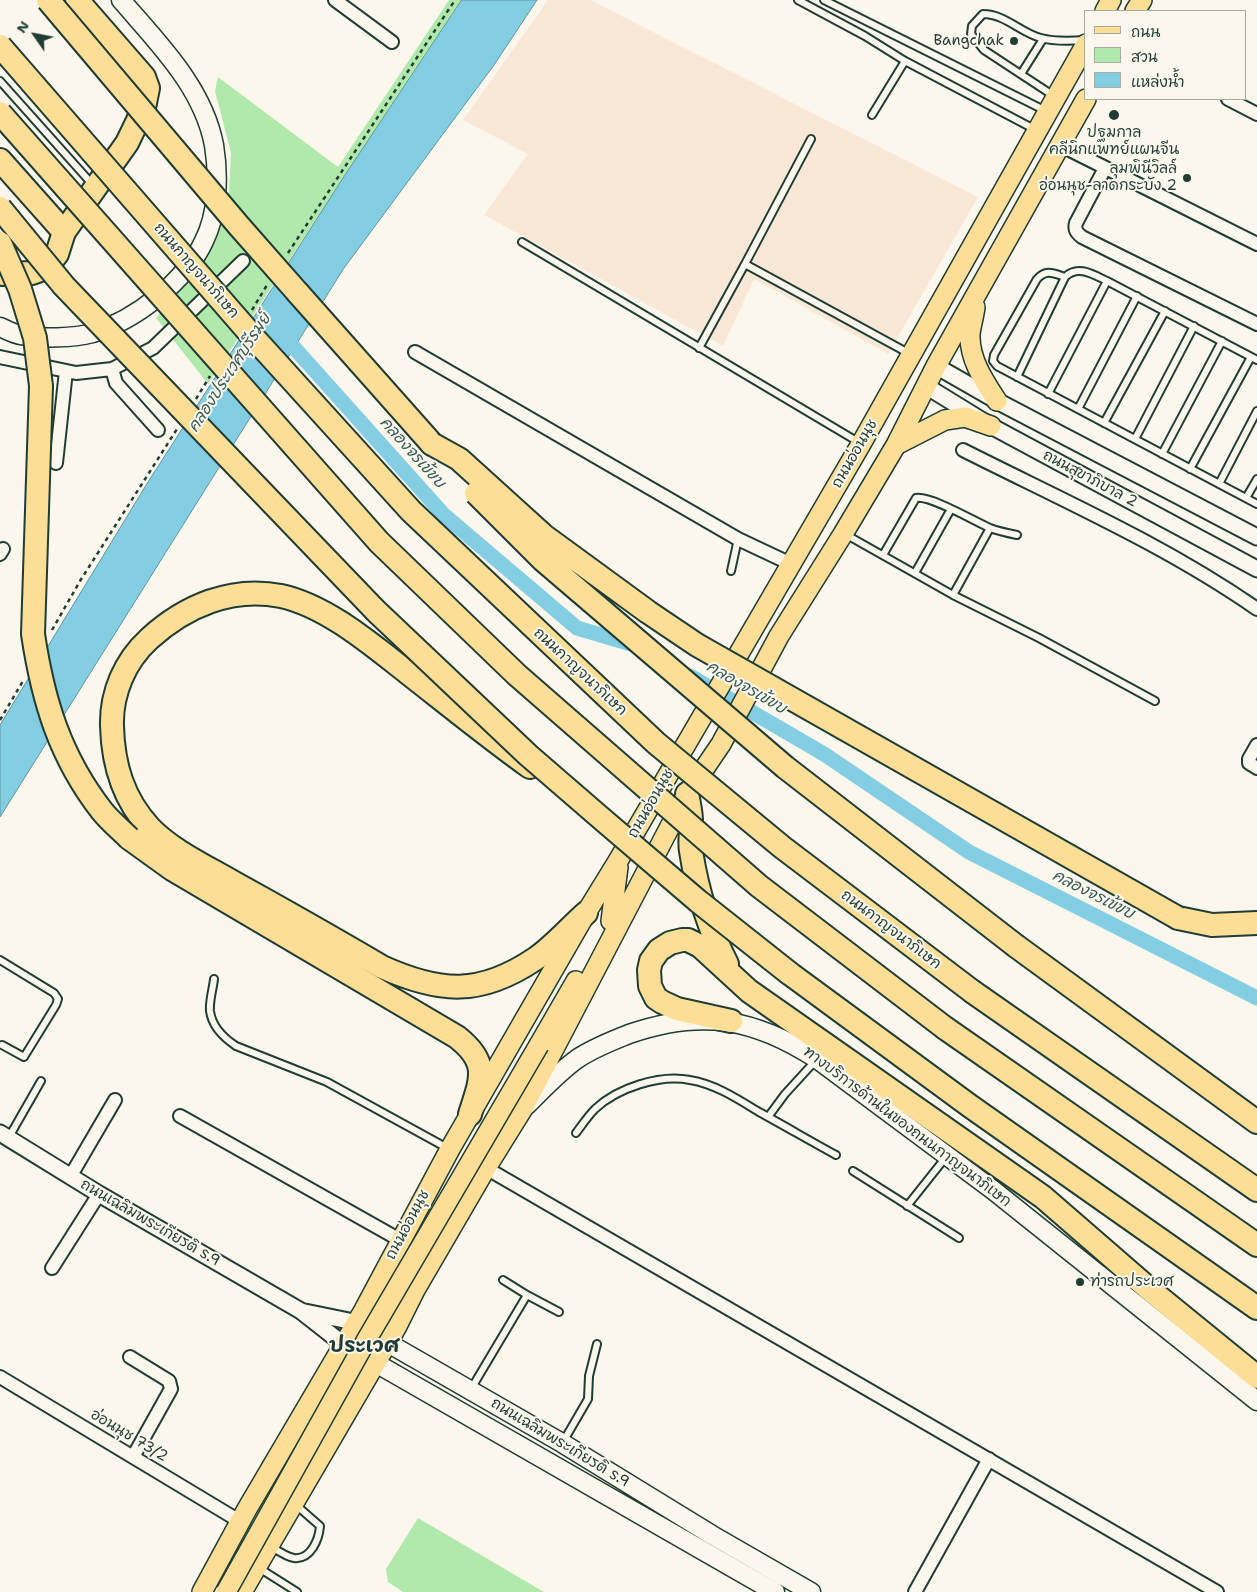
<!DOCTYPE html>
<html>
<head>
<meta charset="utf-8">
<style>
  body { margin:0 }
  #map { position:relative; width:1257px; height:1592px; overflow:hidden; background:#fbf7ec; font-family:"Shantell Sans","Playpen Sans Thai",sans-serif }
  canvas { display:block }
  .legend { position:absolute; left:1084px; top:10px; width:162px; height:90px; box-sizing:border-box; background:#fbf7ec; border:1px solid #a3ada2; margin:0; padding:6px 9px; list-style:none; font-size:15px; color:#1f3d34 }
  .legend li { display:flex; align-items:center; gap:10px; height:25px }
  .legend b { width:25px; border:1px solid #a3ada2 }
  .north { position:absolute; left:10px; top:10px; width:50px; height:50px; -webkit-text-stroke:4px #fbf7ec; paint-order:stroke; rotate:303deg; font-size:14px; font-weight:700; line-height:20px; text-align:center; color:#1f3d34 }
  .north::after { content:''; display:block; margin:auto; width:18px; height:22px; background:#1f3d34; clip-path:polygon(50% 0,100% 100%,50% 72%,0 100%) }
</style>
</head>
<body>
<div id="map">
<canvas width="1257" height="1592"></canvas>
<ul class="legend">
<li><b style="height:6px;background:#fdde96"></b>ถนน</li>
<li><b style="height:14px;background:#b1e9ac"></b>สวน</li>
<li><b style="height:14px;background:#84cee4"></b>แหล่งน้ำ</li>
</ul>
<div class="north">N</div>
</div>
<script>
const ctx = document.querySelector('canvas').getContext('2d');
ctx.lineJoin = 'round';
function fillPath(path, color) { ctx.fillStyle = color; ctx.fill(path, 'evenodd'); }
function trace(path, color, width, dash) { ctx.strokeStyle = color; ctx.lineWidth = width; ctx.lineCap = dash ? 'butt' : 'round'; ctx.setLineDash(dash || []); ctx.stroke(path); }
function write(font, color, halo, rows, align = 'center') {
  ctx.font = font + ' "Shantell Sans","Playpen Sans Thai",sans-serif'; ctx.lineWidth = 4; ctx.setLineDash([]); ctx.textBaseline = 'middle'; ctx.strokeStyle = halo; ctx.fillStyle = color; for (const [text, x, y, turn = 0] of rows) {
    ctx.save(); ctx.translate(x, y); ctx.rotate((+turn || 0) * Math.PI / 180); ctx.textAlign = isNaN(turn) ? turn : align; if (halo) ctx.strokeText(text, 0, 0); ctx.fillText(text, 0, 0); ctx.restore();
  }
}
const built = new Path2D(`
  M548,0h42l388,197 -90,157 -134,-75 -31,67 -239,-131 44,-61 -65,-34z`);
const green = new Path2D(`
  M449,0h13l-117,175 -137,209 -52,-66 52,-64 21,-62 2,-39 -16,-62 3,-14 120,90z
  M418,1518l126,74h-141l-15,-10 -2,-13z`);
const water = new Path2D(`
  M462,0h75l-43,65 -150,203 -344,549v-92l148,-243 197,-307z`);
const canal = new Path2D(`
  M281,333l163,182 133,113 61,18
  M690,676l134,78 145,98 288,146`);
const path = new Path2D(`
  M288,253l167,-253
  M252,310l15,-25
  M196,399l14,-23
  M52,630l28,-49 97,-152
  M0,720l23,-39`);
const service = new Path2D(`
  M798,0l67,36 40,25 131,69
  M824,0l222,111
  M1021,74l22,-35
  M0,81l93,104
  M1054,96l-70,-46 -13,-16 1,-8 11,-12c22,0 38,19 58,24 14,4 30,3 44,2
  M872,115l33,-54
  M522,242l338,201
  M745,264l66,-125
  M1065,277c-12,-4 -19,-8 -28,2l-43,76 -1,6 4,5 260,138
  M699,348l46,-84 165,90
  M1017,377l48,-100c13,-13 29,-2 42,4l150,79
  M1048,394l59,-113
  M1078,409l59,-113
  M1104,423l61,-112
  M1135,439l59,-113
  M1162,454l60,-113
  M1190,469l61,-112
  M1219,484l38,-73
  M1246,498l11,-19
  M845,534l108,61 86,43 116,63
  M883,555l33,-57c14,-3 58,23 74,30 8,3 17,5 27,7
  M731,571l7,-32
  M915,573l36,-64
  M953,595l37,-67
  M0,960l54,33 4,6 -2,6 -32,52 -22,-12
  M214,979c-1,10 -5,22 -4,32 2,16 14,27 26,35l91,36 122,67
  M768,1117l17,-23 32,-35
  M576,1133c6,-8 12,-17 19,-24 22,-21 65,-35 95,-29 25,4 48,19 69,32 26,14 51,29 77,43
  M9,1137l32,-56
  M853,1171l106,67
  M907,1206l39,-49
  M503,1280l24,15 32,17
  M471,1389l56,-94
  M563,1442l25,-43 1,-23 8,-32
  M272,1547c6,4 15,10 22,11 17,2 25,-19 26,-32l-24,-21
  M259,1568l38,24`);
const minor = new Path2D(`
  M335,0l57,42
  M1228,99l29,15
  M1060,145l197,99
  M1105,168l-29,55c-2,7 1,10 6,14l175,87
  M415,352l323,187 53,25
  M0,357l76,16 36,-4 41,-21 90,-87
  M112,369l4,14 42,47
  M963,450c99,50 202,95 294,159
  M56,463l10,-92
  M0,554l3,-5
  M1257,745l-8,14v4l8,5
  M180,1116l220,124
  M486,1168l731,424
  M70,1177l45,-77
  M52,1268l47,-74
  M130,1357l39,24 2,8 -38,68
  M0,1377l241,145
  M915,1592l74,-133`);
const tertiary = new Path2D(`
  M936,366l61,35 260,136
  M926,386l65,40 266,143
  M0,1133l99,61 202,117 42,33
  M305,1312l44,9 6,3`);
const secondary = new Path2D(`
  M0,327c7,3 14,7 21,8 18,4 54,3 72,-2 42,-13 92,-51 111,-92 14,-28 15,-65 10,-96 -11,-58 -56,-102 -93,-145
  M527,1105c16,-16 32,-33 50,-46 16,-11 35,-18 52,-25 72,-25 125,-16 188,25l176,131 264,211
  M374,1335l188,108 150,92 99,57
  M346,1346l429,246`);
const primary = new Path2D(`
  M1105,11l6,-11
  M1135,11l7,-11
  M975,307c-1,9 -4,18 -5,27 -1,25 14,47 27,67
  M896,445l49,-25 20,-3 26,9
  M611,921l7,-54
  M539,1045l37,-64
  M202,1592l45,-83 117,-199 86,-161 136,-236 32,-52 243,-417 225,-400
  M242,1592l154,-264 19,-38 71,-122 36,-58 165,-316 34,-50 58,-108 64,-102 53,-89 40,-79 150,-267`);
const motorway = new Path2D(`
  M0,160l64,72
  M0,272l3,2 29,-1 14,-5 11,-14 7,-22 63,-89 17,-35 4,-20 -4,-11 -67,-77
  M298,293l134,151
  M530,767c-42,-30 -81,-62 -122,-94 -36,-28 -81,-67 -127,-77 -49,-10 -96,10 -132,43 -24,22 -38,54 -37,87 1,39 11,73 38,102 22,23 59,40 86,56 49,27 98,55 146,83 58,26 98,29 153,-8 18,-12 34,-31 51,-46
  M687,794c2,9 4,18 4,27 1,10 -2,20 0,30 6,39 18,78 36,113
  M129,838l43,31 285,168c33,26 24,42 13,77
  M1178,918l34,7 45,-2
  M1016,946l241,176
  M789,973l181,133 287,202
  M973,992l284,198
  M731,1021l-54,-12 -15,-7 -6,-4 -6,-12 -1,-16 2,-9 8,-11 11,-7 12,-3h6l12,6 49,45 294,206 106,92 108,88
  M945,1028l312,217`);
const primaryBridge = new Path2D(`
  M226,1592l141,-253 172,-294`);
const motorwayBridge = new Path2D(`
  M48,0l191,226 59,67
  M0,46l254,292 157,173 245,232 126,104 191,145
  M0,113l379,429 138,133 242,211 186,142
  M0,208l64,78 312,325 152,144 74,64 96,82 91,72
  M0,243l20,46 15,49 6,48 -8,248c10,67 27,123 69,177 8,10 18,18 27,27
  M432,444l27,15 85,77 104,76 49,33 481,273
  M476,493l67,67 242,207 231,179`);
const markers = [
  [1014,41,5,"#1f3d34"],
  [1114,115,6,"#1f3d34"],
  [1187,178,5,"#1f3d34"],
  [1080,1282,5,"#1f3d34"]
];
const poiNames = [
  ["Bangchak",1004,41],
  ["ปฐมกาล",1114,133,"center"],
  ["คลีนิกแพทย์แผนจีน",1114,150,"center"],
  ["ลุมพินีวิลล์",1177,169],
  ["อ่อนนุช-ลาดกระบัง 2",1177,186],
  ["ท่ารถประเวศ",1090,1282,"left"]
];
const streetNames = [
  ["ถนนกาญจนาภิเษก",196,271,49],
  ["ถนนอ่อนนุช",855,454,-60],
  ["ถนนสุขาภิบาล 2",1090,479,28],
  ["ถนนกาญจนาภิเษก",580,672,43],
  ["ถนนอ่อนนุช",651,804,-60],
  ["ถนนกาญจนาภิเษก",891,930,37],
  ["ทางบริการด้านในของถนนกาญจนาภิเษก",907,1127,37],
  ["ถนนเฉลิมพระเกียรติ ร.9",150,1223,30],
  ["ถนนอ่อนนุช",408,1225,-62],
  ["อ่อนนุช 73/2",129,1436,31],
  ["ถนนเฉลิมพระเกียรติ ร.9",560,1443,31]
];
const waterNames = [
  ["คลองประเวศบุรีรมย์",230,373,-57],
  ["คลองจรเข้ขบ",412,453,48],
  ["คลองจรเข้ขบ",746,688,30],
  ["คลองจรเข้ขบ",1093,895,27]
];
const districtNames = [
  ["ประเวศ",364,1347]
];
fillPath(built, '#fae8d7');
fillPath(green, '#b1e9ac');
fillPath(water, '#84cee4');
trace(water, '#5c949e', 1);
trace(canal, '#84cee4', 15);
trace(service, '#1f3d34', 10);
trace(minor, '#1f3d34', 16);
trace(tertiary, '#1f3d34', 19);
trace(secondary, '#1f3d34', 21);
trace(primary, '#1f3d34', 22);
trace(motorway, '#1f3d34', 26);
trace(path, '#1f3d34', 2.5, [4, 4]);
trace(service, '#fbf7ec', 6);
trace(minor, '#fbf7ec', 12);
trace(tertiary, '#fbf7ec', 15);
trace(secondary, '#fbf7ec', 18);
trace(primary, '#fdde96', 19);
trace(motorway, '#fdde96', 22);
trace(primaryBridge, '#1f3d34', 22, []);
trace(motorwayBridge, '#1f3d34', 26, []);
trace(primaryBridge, '#fdde96', 19);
trace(motorwayBridge, '#fdde96', 22);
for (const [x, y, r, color] of markers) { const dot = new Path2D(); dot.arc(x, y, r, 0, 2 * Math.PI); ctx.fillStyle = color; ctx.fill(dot); trace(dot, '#fbf7ec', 2); }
write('15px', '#1f3d34', '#fbf7ec', poiNames, 'right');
write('15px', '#1f3d34', '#fbf7ec', streetNames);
write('italic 16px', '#335a57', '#fbf7ec', waterNames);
write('bold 20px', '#1f3d34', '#fbf7ec', districtNames);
</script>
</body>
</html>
